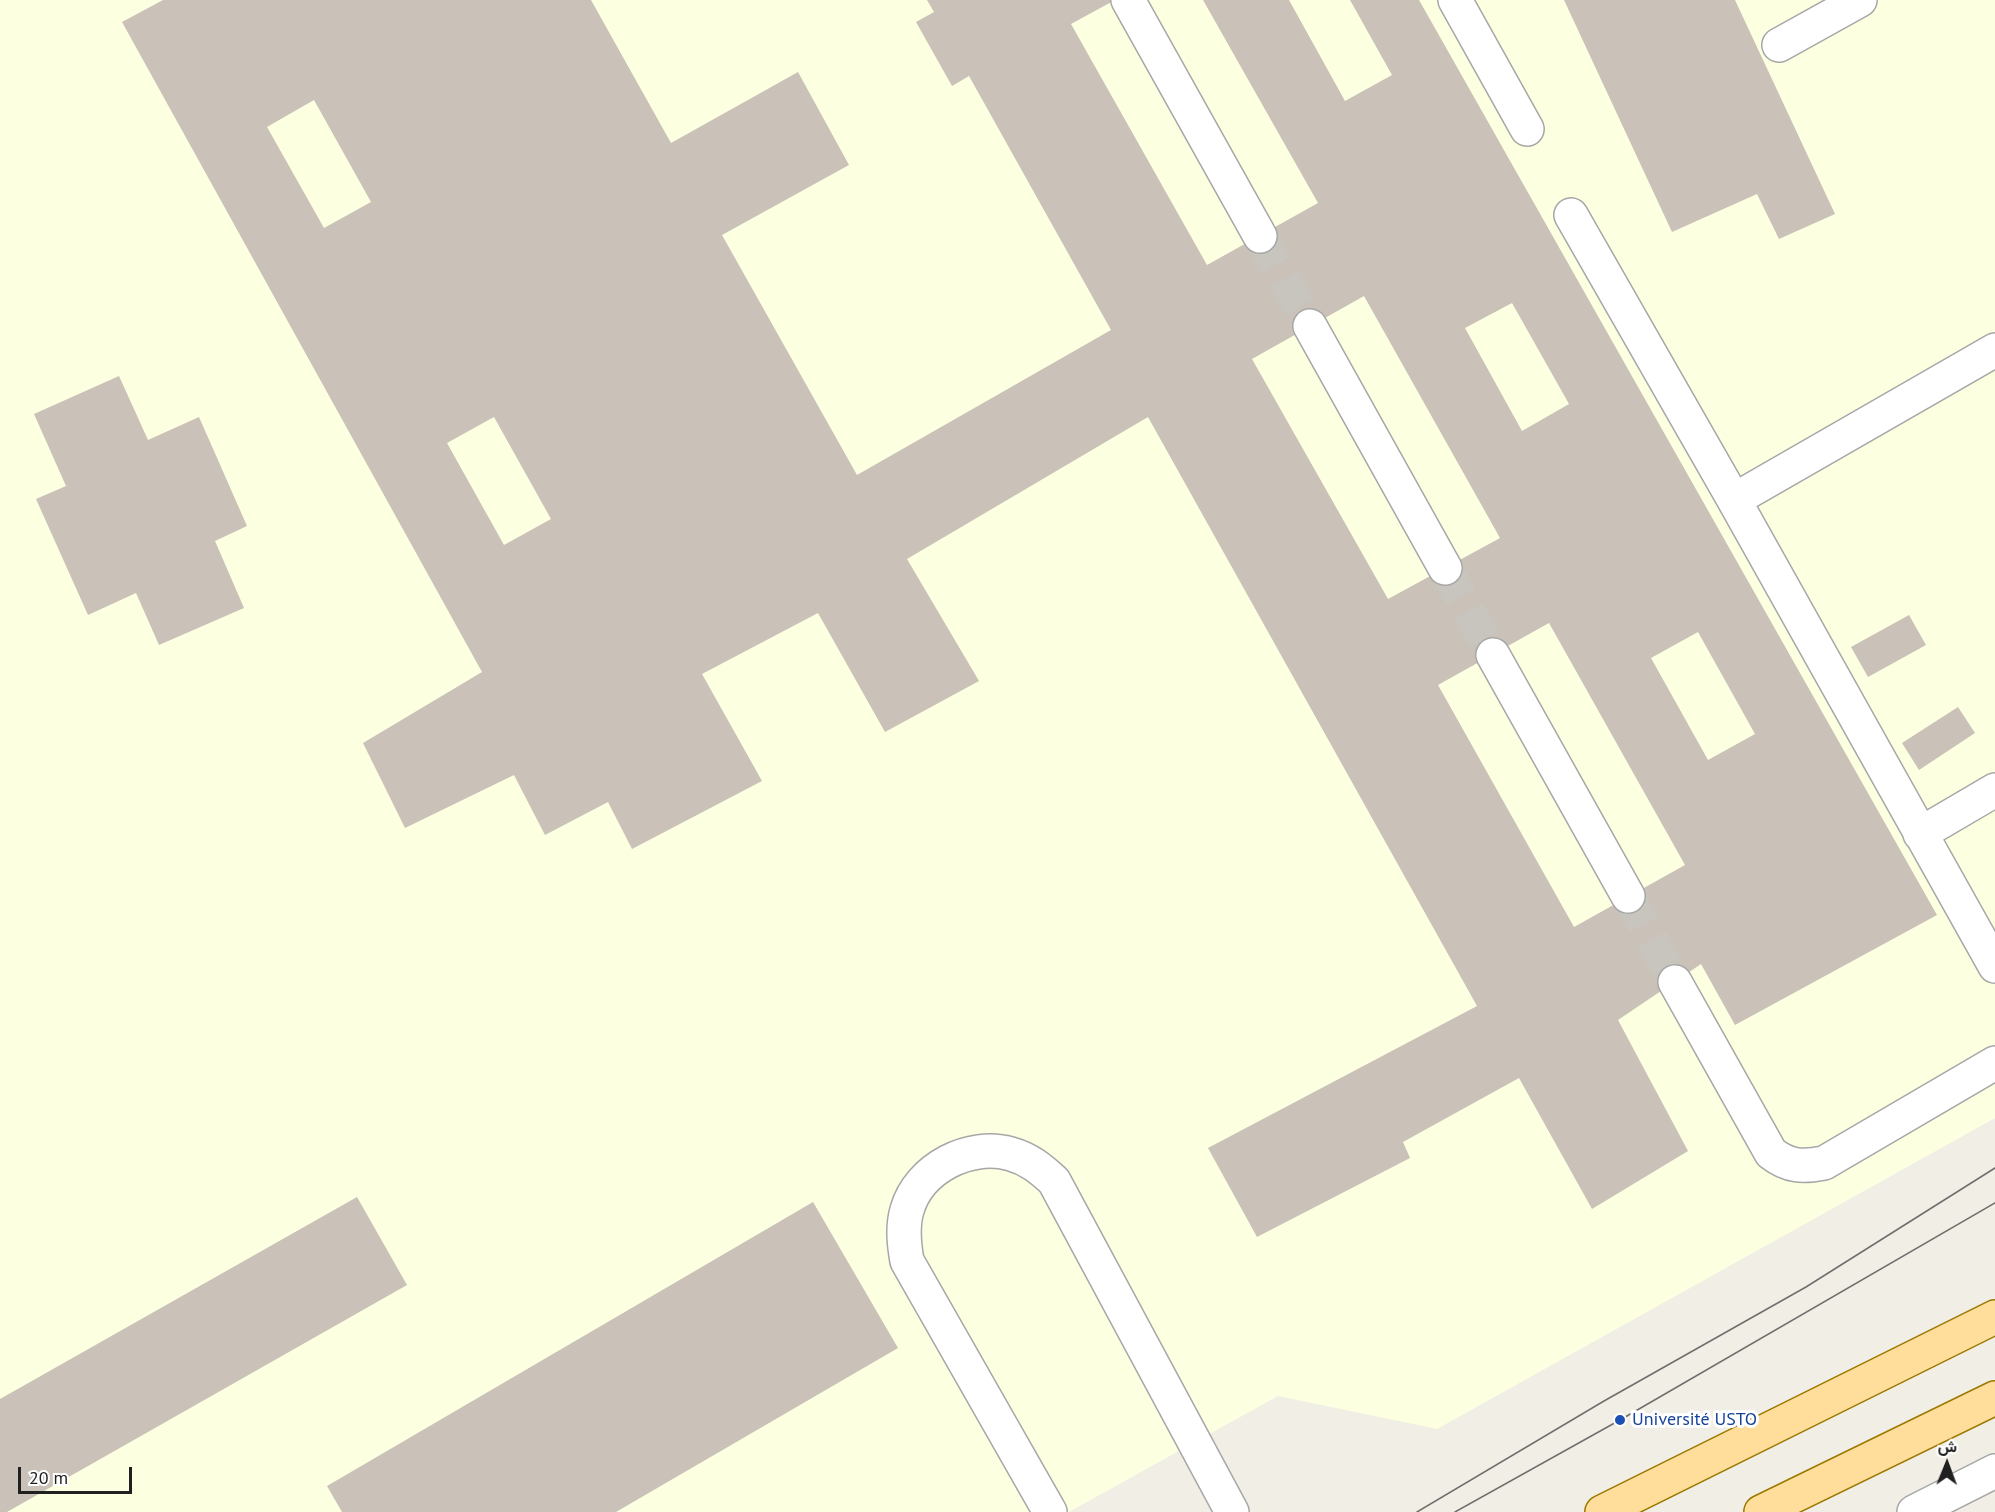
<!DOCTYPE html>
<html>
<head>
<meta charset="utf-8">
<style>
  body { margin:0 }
  #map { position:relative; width:1995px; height:1512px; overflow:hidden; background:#f1eee5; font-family:"PT Sans",Vazirmatn,sans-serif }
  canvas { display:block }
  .north { position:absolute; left:1917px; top:1434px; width:60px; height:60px; -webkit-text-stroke:4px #fff; paint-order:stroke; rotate:1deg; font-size:16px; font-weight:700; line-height:24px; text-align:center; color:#202020 }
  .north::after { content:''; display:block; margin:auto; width:21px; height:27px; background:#202020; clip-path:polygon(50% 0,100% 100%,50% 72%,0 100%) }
  .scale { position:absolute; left:18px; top:1467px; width:114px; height:27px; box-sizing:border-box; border:3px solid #202020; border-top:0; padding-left:8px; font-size:18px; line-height:21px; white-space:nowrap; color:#202020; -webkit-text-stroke:4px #fff; paint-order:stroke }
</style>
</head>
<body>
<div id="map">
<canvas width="1995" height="1512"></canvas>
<div class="north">ش</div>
<div class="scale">20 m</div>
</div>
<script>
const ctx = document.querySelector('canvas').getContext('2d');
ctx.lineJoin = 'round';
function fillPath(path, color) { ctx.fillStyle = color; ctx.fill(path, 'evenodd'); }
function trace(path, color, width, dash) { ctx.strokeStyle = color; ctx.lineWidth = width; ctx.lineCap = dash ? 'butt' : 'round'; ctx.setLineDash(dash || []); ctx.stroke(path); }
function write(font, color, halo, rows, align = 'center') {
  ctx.font = font + ' "PT Sans",sans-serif'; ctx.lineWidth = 6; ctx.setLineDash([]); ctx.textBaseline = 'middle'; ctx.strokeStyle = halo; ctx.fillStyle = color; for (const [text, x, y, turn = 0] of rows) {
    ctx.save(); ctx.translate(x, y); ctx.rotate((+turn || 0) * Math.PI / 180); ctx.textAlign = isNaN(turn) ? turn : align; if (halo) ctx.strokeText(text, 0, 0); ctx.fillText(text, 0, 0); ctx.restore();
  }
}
const education = new Path2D(`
  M0,0h1995v1118l-558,311 -159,-33 -209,116h-1069z`);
const building = new Path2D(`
  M163,0h428l80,143 127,-71 51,93 -127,70 135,240 254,-145 -142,-254 -17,10 -36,-64 18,-10 -7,-12h188l-44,24 136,241 111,-62 -115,-203h86l56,101 47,-26 -42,-75h69l518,915 -202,110 -34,-61 -83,56 70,131 -96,58 -73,-131 -116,64 7,16 -153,79 -49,-89 269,-142 -329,-589 -241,142 72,122 -94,51 -67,-119 -116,61 60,107 -130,68 -24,-47 -63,33 -31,-60 -109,53 -42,-85 119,-71 -360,-650zM314,100l57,102 -47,26 -57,-101zM1364,296l136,242 -112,61 -136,-240zM1512,303l57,101 -47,27 -57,-103zM494,417l57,102 -47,26 -57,-102zM1549,623l136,242 -111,62 -136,-242zM1698,632l57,102 -47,26 -57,-102z
  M1564,0h171l100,214 -56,25 -22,-45 -85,38z
  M119,376l29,64 51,-23 48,109 -32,15 29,67 -85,37 -23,-52 -48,22 -52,-116 30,-13 -32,-72z
  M1909,615l17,30 -58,32 -17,-30z
  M1958,707l17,26 -56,37 -17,-27z
  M357,1197l50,88 -400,227h-7v-113z
  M813,1202l85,146 -282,164h-274l-15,-26z`);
const minorTunnel = new Path2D(`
  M1260,236l50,90
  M1445,568l48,87
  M1628,896l47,86`);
const minor = new Path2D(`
  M1128,0l132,236
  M1455,0l72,129
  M1779,45l81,-45
  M1571,215l163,285 261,466
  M1310,326l135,242
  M1734,500l261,-150
  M1493,655l135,241
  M1920,834l75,-44
  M1675,982l96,171c18,14 32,14 53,10l171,-100
  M1050,1512l-143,-251c-3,-17 -5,-34 0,-51 12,-42 63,-68 104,-56 18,5 30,15 43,27l178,331
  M1914,1512l81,-41`);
const major = new Path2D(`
  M1602,1512l393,-195
  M1761,1512l234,-114`);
const tram = new Path2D(`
  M1417,1512l187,-111 202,-114 189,-119
  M1455,1512l165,-92 375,-217`);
const markers = [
  [1620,1420,6,"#1a4fb4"]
];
const transitNames = [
  ["Université USTO",1632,1420]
];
fillPath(education, '#fcffe0');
fillPath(building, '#cac1b8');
trace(minorTunnel, '#c7c5be', 33, [33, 16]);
trace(minor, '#a7a7a7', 36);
trace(major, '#9b7800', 36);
trace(minor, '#fff', 33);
trace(major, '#ffde9c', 33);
trace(tram, '#6e6e6e', 1.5);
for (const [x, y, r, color] of markers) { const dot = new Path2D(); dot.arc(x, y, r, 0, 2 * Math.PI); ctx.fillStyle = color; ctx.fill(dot); trace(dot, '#fff', 2); }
write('18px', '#164399', '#fff', transitNames, 'left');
</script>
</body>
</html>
